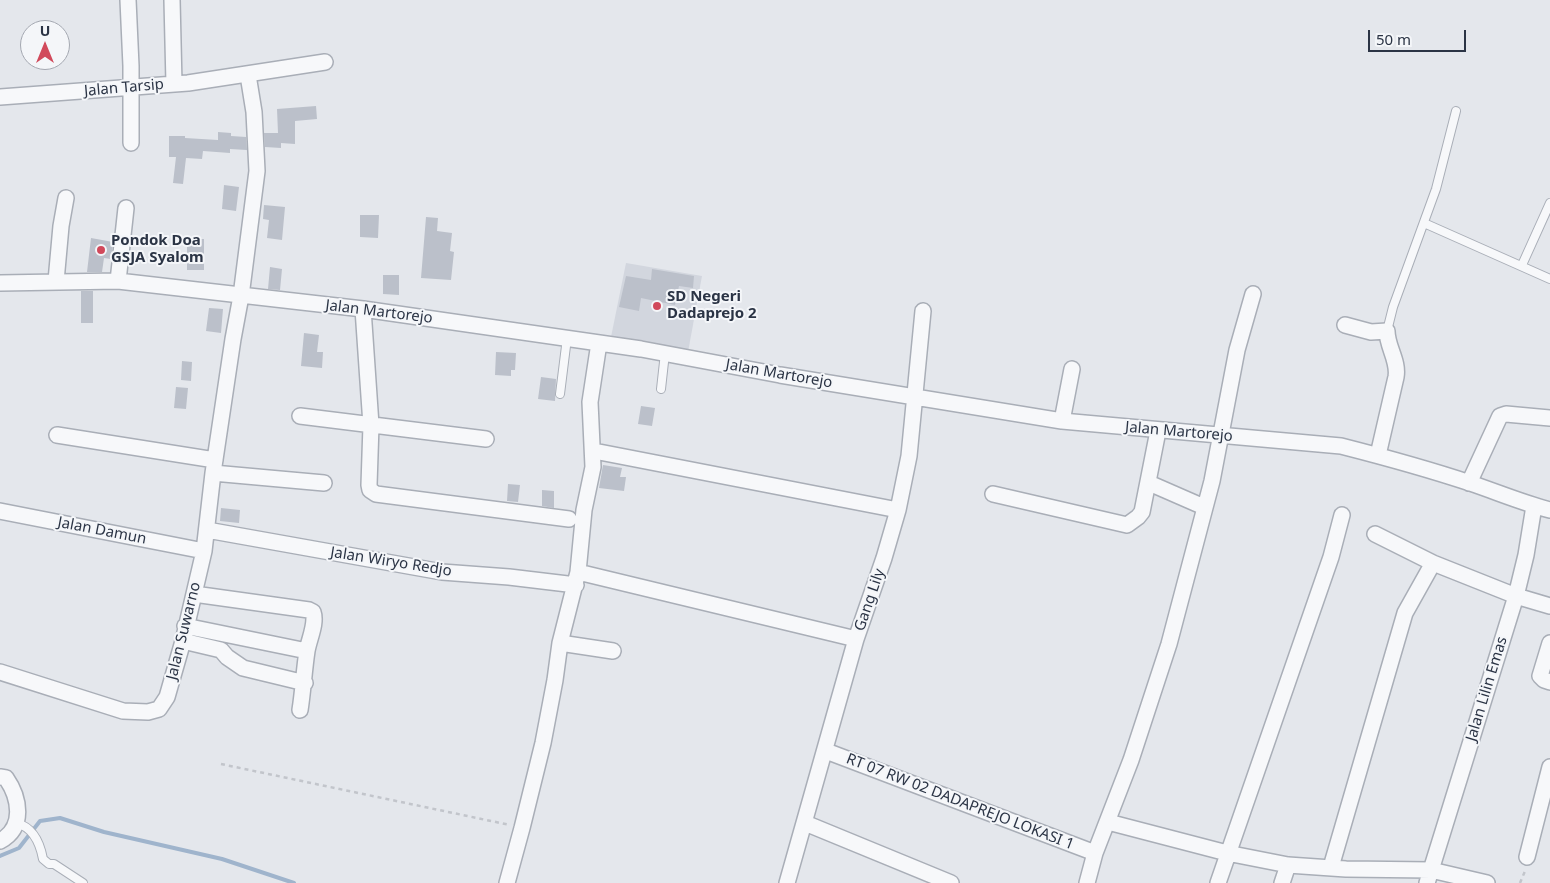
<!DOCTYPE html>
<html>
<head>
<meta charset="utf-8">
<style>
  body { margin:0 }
  #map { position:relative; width:1550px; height:883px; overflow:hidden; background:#e4e7ec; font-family:"Noto Sans",sans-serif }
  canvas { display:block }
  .north { position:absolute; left:20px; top:20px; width:50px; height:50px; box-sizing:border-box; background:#f4f6f9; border:1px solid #a4a8b1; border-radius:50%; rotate:0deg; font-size:14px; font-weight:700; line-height:20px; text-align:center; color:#2b3445 }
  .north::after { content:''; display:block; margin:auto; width:18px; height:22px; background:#d1495b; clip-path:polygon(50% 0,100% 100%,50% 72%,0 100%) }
  .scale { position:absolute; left:1368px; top:30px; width:98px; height:22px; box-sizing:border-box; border:2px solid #2b3445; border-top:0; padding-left:6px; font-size:15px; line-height:18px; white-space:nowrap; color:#2b3445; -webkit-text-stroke:4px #f4f6f9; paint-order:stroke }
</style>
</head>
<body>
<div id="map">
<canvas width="1550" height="883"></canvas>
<div class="north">U</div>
<div class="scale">50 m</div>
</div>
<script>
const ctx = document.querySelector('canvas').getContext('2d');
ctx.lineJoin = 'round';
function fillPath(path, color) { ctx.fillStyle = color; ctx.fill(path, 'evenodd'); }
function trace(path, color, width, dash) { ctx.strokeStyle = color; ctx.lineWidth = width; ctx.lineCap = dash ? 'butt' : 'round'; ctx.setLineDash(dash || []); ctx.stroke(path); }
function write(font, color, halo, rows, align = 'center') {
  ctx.font = font + ' "Noto Sans",sans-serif'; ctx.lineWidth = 4; ctx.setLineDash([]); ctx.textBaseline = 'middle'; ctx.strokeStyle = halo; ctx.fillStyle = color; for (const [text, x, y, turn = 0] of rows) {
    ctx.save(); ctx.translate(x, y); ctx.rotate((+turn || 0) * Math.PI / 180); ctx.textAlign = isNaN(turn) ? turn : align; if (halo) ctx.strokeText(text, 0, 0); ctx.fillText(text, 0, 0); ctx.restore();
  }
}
const built = new Path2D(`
  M626,263l76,13 -14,76 -77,-15z`);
const stream = new Path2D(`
  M0,856l19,-8 21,-27 20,-3 44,14 118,27 72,24`);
const building = new Path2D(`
  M316,106l1,13 -22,2v23l-14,-1v5l-16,-1 -1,-14h14l-1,-24z
  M218,132l13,1v3l15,1 1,13 -17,-1v4l-27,-2 -1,8 -16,-1 -3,26 -10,-1 3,-26h-7v-21h16v2l33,2z
  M224,185l15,2 -3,24 -14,-2z
  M264,205l21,2 -3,33 -15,-2 2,-18 -6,-1z
  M360,215h19l-1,23 -18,-1z
  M426,217l12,1 -1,13 15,2 -2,18 4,1 -3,28 -30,-2z
  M91,238l22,4 -2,17 -7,-1 -2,14h-15z
  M187,239h17v31h-17z
  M270,267l12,2 -2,21 -12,-1z
  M652,269l42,7 -1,12 -14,-2 -4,19 -34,-7 -2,13 -20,-4 7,-31 25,4z
  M383,275h16v20l-16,-1z
  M81,291h12v32h-12z
  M209,308l14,1 -2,24 -15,-2z
  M304,333l15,2 -2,17h6l-1,16 -21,-2z
  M496,352l20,1 -1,17h-4v6l-16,-1z
  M182,361l10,1 -1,19 -10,-1z
  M541,377l15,2 -1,22 -17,-2z
  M176,387l12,1 -2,21 -12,-1z
  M641,406l14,2 -3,18 -14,-2z
  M603,465l19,3 -2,9h6l-2,14 -25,-3z
  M508,484l12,1 -2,17 -11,-1z
  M542,490l12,1v17l-12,-2z
  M221,508l19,2 -1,13 -19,-2z`);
const path = new Path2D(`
  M221,764l289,61
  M1520,883l5,-12`);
const service = new Path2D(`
  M1424,223l126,56
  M1522,265l28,-62
  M1387,331l6,-24 43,-118 20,-78
  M661,389l4,-36
  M560,394l7,-56
  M16,823c17,4 24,20 27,36l6,5h5l29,19`);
const minor = new Path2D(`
  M128,0l3,66v77
  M172,0l2,84
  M0,97l188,-14 137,-21
  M56,281l5,-55 5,-28
  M118,281l8,-73
  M0,283l118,-2 245,28 278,40 139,26 282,46 279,25c43,11 87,23 129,37 27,9 53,20 80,27
  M363,309l8,116 -2,60 1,5 6,4 193,25
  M1345,325l26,7 16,-1c0,16 12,30 9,46l-18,78
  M300,416l186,23
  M1062,421l10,-52
  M57,435l158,25
  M594,451l304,59
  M213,473l111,10
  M1149,483l55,24
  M1469,483l31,-67 6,-2 44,4
  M993,494l134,31 11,-8 4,-5 16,-81
  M0,511l204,40
  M207,530l235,42 67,5 67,8
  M1375,534l58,29 83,33 34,10
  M578,572l278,67
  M194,594l115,16 4,2c4,11 -4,27 -6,39 -3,20 -4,40 -7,59
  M185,626l122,25
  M183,641l38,9 6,7 16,11 62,15
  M560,643l53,8
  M1550,643l-10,33 4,4 6,2
  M0,672l123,39 25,1 11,-3 8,-12 16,-56 21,-90 9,-78 20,-134 8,-43 16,-125 -3,-59 -6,-37
  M826,751l269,102
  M0,777l6,1c14,20 19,50 -6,63
  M1108,822l119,31 61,12 58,4 85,1 56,13
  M805,823l146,60
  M1527,857l23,-90
  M1331,867l74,-254 28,-50
  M507,883l15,-55 21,-85 12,-63 5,-37 18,-71 6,-62 9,-43 -3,-65 9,-59
  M787,883l69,-244 28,-81 14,-48 11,-54 14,-145
  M1087,883l8,-30 36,-93 38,-116 43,-163 25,-131 16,-56
  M1218,883l113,-326 11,-42
  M1282,883l6,-18
  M1427,883l89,-287 10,-41 8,-49`);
const markers = [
  [101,250,5,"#d1495b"],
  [657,306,5,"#d1495b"]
];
const streetNames = [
  ["Jalan Tarsip",124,88,-5],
  ["Jalan Martorejo",379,312,7],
  ["Jalan Martorejo",779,374,10],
  ["Jalan Martorejo",1179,432,5],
  ["Jalan Damun",102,531,11],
  ["Jalan Wiryo Redjo",391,562,9],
  ["Gang Lily",870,600,-71],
  ["Jalan Suwarno",184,631,-76],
  ["Jalan Lilin Emas",1487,689,-73],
  ["RT 07 RW 02 DADAPREJO LOKASI 1",960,802,21]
];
const poiNames = [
  ["Pondok Doa",111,241],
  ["GSJA Syalom",111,258],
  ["SD Negeri",667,297],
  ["Dadaprejo 2",667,314]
];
fillPath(built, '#d2d6de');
trace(stream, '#9fb4cc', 4);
fillPath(building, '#bbc0ca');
trace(service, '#a9aeb7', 10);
trace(minor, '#a9aeb7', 18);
trace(path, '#c2c5cb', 2.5, [4, 4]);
trace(service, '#f7f8fa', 8);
trace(minor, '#f7f8fa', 15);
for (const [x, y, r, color] of markers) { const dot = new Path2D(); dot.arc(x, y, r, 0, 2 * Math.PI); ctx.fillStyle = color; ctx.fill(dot); trace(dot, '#f4f6f9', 2); }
write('15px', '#2b3445', '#f4f6f9', streetNames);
write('bold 15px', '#2b3445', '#f4f6f9', poiNames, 'left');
</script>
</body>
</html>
